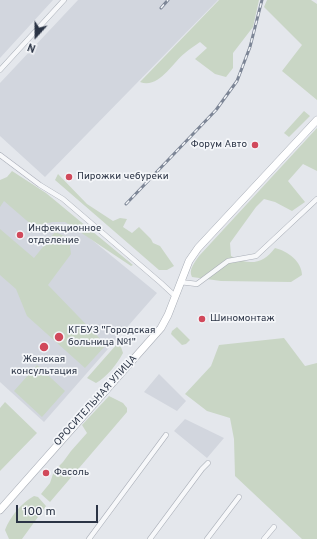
<!DOCTYPE html>
<html>
<head>
<meta charset="utf-8">
<style>
  body { margin:0 }
  #map { position:relative; width:317px; height:539px; overflow:hidden; background:#e4e7ec; font-family:Overpass,sans-serif }
  canvas { display:block }
  .north { position:absolute; left:16px; top:16px; width:40px; height:40px; -webkit-text-stroke:3px #f4f6f9; paint-order:stroke; rotate:201deg; font-size:11px; font-weight:700; line-height:16px; text-align:center; color:#2b3445 }
  .north::after { content:''; display:block; margin:auto; width:14px; height:18px; background:#2b3445; clip-path:polygon(50% 0,100% 100%,50% 72%,0 100%) }
  .scale { position:absolute; left:16px; top:505px; width:82px; height:18px; box-sizing:border-box; border:2px solid #2b3445; border-top:0; padding-left:5px; font-size:12px; line-height:14px; white-space:nowrap; color:#2b3445; -webkit-text-stroke:3px #f4f6f9; paint-order:stroke }
</style>
</head>
<body>
<div id="map">
<canvas width="317" height="539"></canvas>
<div class="north">N</div>
<div class="scale">100 m</div>
</div>
<script>
const ctx = document.querySelector('canvas').getContext('2d');
ctx.lineJoin = 'round';
function fillPath(path, color) { ctx.fillStyle = color; ctx.fill(path, 'evenodd'); }
function trace(path, color, width, dash) { ctx.strokeStyle = color; ctx.lineWidth = width; ctx.lineCap = dash ? 'butt' : 'round'; ctx.setLineDash(dash || []); ctx.stroke(path); }
function write(font, color, halo, rows, align = 'center') {
  ctx.font = font + ' Overpass,sans-serif'; ctx.lineWidth = 3.5; ctx.setLineDash([]); ctx.textBaseline = 'middle'; ctx.strokeStyle = halo; ctx.fillStyle = color; for (const [text, x, y, turn = 0] of rows) {
    ctx.save(); ctx.translate(x, y); ctx.rotate((+turn || 0) * Math.PI / 180); ctx.textAlign = isNaN(turn) ? turn : align; if (halo) ctx.strokeText(text, 0, 0); ctx.fillText(text, 0, 0); ctx.restore();
  }
}
const built = new Path2D(`
  M0,0h53l-53,58z
  M78,0h140l-173,177 -45,-41v-53z
  M15,177l142,116 -113,129 -44,-40v-187z
  M159,374l27,27 -9,10 -33,-19z
  M185,419l39,19 -17,20 -33,-27z`);
const green = new Path2D(`
  M219,0h40l-6,27 -20,26v15l-7,9 -11,-3 -20,-15 12,-11 -7,-6c-5,4 -11,7 -15,11 -13,10 -26,36 -45,29z
  M267,0h44l6,4v96l-35,-29 20,-26 -38,-38z
  M304,111l6,5 -21,21 -5,-4z
  M317,128v43l-14,-7 -15,17 17,21 -13,9 -17,-9 -11,-3 -8,8 -26,36 1,13c18,10 32,8 44,-8 13,3 27,14 27,27l-11,7 -70,-1 -29,-4c-4,-7 3,-15 7,-21z
  M12,171l34,22 87,72 -2,1 -66,-44h-12l-19,4 -8,-6 -22,-19 -4,6v-27l7,-3z
  M58,174l29,30 26,17 7,-3 7,1 -4,8 9,6 7,-6 12,12 2,4 7,3 14,20 -7,4h-8l-104,-90z
  M0,229l34,29 21,-26 14,6 2,16 -23,31 58,60 -21,23 -58,-52 -11,-27 -16,-14z
  M177,327l13,13 -4,4 -4,1 -11,-11 1,-3z
  M284,338l21,28 12,-3v176h-15l-67,-63 -1,-37 -4,-21 -23,-7 -22,-17 26,-28 8,-21z
  M117,344l4,3 2,6c-6,11 -16,24 -27,30l-9,-5z
  M37,365l28,26 -23,26 -28,-26z
  M109,396l14,7 4,5v4l-77,90 -9,-8 9,-11 4,-12 9,-9 8,-11 16,-18 -5,-8z
  M5,402l32,31 -37,38v-63z
  M34,496l4,1 8,9 -24,33h-13l-4,-9c5,-13 16,-27 29,-34z`);
const street = new Path2D(`
  M0,70l64,-70
  M0,155l40,30 23,14 98,84 14,13
  M180,282l17,2 31,-23 28,-5 61,-57
  M89,539l77,-104
  M150,539l52,-70 6,-6
  M207,539l32,-42
  M264,539l10,-12`);
const secondary = new Path2D(`
  M0,510l161,-182 7,-13 21,-54 9,-13 119,-128`);
const rail = new Path2D(`
  M161,8l7,-8
  M126,204l90,-94 21,-29 13,-34 12,-47`);
const markers = [
  [255,145,4,"#d1495b"],
  [69,177,4,"#d1495b"],
  [20,235,4,"#d1495b"],
  [202,319,4,"#d1495b"],
  [59,337,5,"#d1495b"],
  [44,347,5,"#d1495b"],
  [46,473,4,"#d1495b"]
];
const poiNames = [
  ["Форум Авто",247,145,"right"],
  ["Пирожки чебуреки",77,177],
  ["Инфекционное",28,229],
  ["отделение",28,241],
  ["Шиномонтаж",210,319],
  ["КГБУЗ \"Городская",68,331],
  ["больница №1\"",68,343],
  ["Женская",44,360,"center"],
  ["консультация",44,372,"center"],
  ["Фасоль",54,473]
];
const streetNames = [
  ["ОРОСИТЕЛЬНАЯ УЛИЦА",96,401,-48]
];
fillPath(built, '#d2d6de');
fillPath(green, '#c9d6c5');
trace(street, '#a9aeb7', 5.5);
trace(secondary, '#a9aeb7', 8);
trace(street, '#f7f8fa', 4.5);
trace(secondary, '#fff', 7);
trace(rail, '#7d8696', 3);
trace(rail, '#f4f6f9', 1.5, [4.5]);
for (const [x, y, r, color] of markers) { const dot = new Path2D(); dot.arc(x, y, r, 0, 2 * Math.PI); ctx.fillStyle = color; ctx.fill(dot); trace(dot, '#f4f6f9', 1.5); }
write('10px', '#2b3445', '#f4f6f9', poiNames, 'left');
write('10px', '#2b3445', '#f4f6f9', streetNames);
</script>
</body>
</html>
